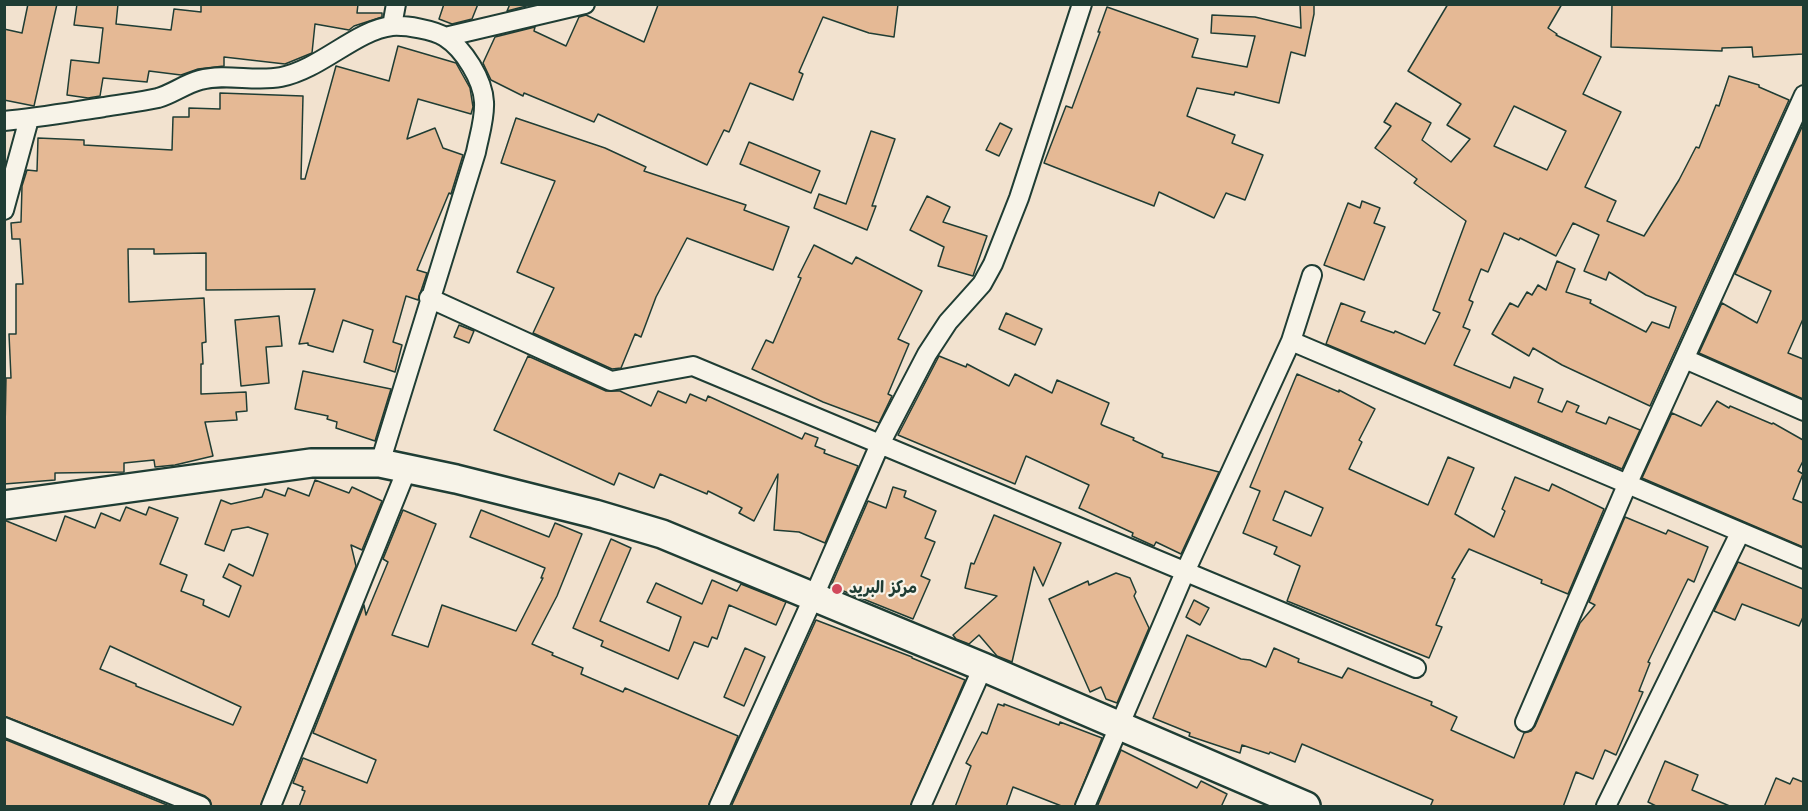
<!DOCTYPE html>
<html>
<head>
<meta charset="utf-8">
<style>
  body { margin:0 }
  #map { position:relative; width:1808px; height:811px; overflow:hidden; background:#f2e2cf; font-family:"Shantell Sans",sans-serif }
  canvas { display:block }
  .frame { position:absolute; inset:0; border:6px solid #1f3d34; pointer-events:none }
</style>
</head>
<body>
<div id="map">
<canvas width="1808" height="811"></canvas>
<div class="frame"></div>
</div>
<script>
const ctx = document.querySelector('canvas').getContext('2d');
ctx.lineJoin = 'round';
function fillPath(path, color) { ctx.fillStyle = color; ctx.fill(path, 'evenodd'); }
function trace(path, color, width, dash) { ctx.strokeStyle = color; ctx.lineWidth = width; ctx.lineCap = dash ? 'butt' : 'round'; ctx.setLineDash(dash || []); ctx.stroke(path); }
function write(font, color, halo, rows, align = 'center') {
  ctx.font = font + ' "Shantell Sans","Playpen Sans Arabic",sans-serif'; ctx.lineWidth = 4.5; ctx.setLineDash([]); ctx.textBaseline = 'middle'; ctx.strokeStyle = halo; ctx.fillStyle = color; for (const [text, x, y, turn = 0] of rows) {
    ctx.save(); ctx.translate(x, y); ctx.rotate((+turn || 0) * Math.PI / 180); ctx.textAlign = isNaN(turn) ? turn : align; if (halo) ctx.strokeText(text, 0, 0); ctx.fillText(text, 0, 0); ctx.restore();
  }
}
const building = new Path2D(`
  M28,4h29l-23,102 -30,-6v-71l18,4z
  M77,4h41l-2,20 55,6 3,-21 27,3v-8h157l-1,9h25v4l-28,9 -5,4 -34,-6 -3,29 -27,11 -61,-7v9l-26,3 -17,6 -32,-4 -2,11 -44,-4 -3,18 -12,2 -21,-3 4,-35 28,3 4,-35 -29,-3z
  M444,4h34l-6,15 -20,5 -13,-5z
  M510,4h24l-27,7z
  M662,4h236l-4,33 -25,-4 -46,-16 -24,55 4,2 -10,26 -43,-17 -21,49 -5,-2 -17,35 -109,-51 -4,8 -70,-29 -1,3 -32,-16 -8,-17 12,-26 40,-10 -1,4 32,15 13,-29 7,-2 58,27 14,-37z
  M1300,4h14v10l-9,42 -14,-4 -12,51 -44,-11 -1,3 -37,-7 -10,28 48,19 -3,8 31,12 -18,45 -19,-7 -12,25 -55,-26 -5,14 -110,-43 22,-57 6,2 28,-76h-2l9,-25 91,32 -6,18 55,10 8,-31 -44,-3 1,-18 43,2 46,11z
  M1448,4h114l-14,24 9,6 -1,1 45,22 -18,37 38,18 -36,75 31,14 -9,20 37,15 35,-56 17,-33 3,1 17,-43 3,1 10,-30 30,9v2l30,13 -139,306 -88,-41 -29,-17 -4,8 -37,-22 18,-31 8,4 9,-15 5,3 6,-10 8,5 11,-29 18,8 -9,23 25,8 -1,3 56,29 6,-10 17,6 7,-21 -30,-12 -37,-23 -3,8 -22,-9 15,-36 -26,-12 -17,33 -36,-18 -1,2 -15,-7 -16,39 -7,-3 -12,31 4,2 -10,25 7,3 -16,35 56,23 4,-11 29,12 -5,13 24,10 5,-11 12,5 -3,6 30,12 3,-7 31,13 -18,39 -296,-125 15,-41 24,9 -4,9 33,12 1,-2 30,13 15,-31 -7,-3 33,-89 -52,-38 3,-4 -42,-31 16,-22 -7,-4 12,-19 35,20 -9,17 29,22 19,-23 -23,-14 14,-21 -53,-33zM1514,106l52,25 -19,39 -53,-24z
  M1612,4h191v50l-50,3 -1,-10 -30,1v3l-111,-4z
  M398,46l58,17 14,25 3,19 -2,7 -53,-15 -11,40 28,-11 8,20 20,7 -12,39 -2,-1 -32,77 10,3 -9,27 -12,-4 -13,46 9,3 -7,27 -31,-10 9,-32 -30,-10 -10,32 -25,-7v-2l-9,1 16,-55 -109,1v-37l-52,1v-5h-26l1,53 75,-4 2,44 -4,1 1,21h-2v30l45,-2 1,19 -11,1 1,8 -32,2 8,34 -38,9 -20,2 -1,-7 -30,3v9l-69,1v7l-51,4 2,-106h5l-2,-44h7v-50h7l-3,-45h-8l-1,-16 10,-1 1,-36 5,-16 10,1 1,-33 46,2v5l88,5 1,-33h16v-9l31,1v-16l83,3 -2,83h4l31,-113 53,15z
  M516,118l89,30 41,19 -2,4 102,34 -2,5 45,17 -16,43 -86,-32 -31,59 -15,40 -6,-3 -14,34 -9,1 -79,-36 21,-45 -37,-16 38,-91 -54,-18z
  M1000,123l12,6 -13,27 -13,-6z
  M1802,127h1v192l-15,34 15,6v40l-104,-46 23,-50 35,20 14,-32 -36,-17z
  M871,131l24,8 -23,67h4l-9,24 -53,-22 5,-14 27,10z
  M749,142l71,29 -9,22 -71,-29z
  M927,196l23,11 -7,15 44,14 -14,40 -35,-10 6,-19 -34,-17z
  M1362,201l18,7 -6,15 11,4 -21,53 -40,-15 24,-62 12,5z
  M814,245l38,19 4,-7 66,34 -24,48 11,5 -21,50 4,2 -13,27 -56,-21 -71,-33 14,-29 7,3 28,-65 -3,-1z
  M1006,313l36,16 -7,16 -36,-16z
  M279,316l3,30 -16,1 3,36 -28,3 -6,-66z
  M459,325l15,6 -5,12 -15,-6z
  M528,356l78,35h14l31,15 7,-15 28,12 4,-9 16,7 2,-5 94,43 3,-6 13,5 -3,8 10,4 -1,3 34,13 -33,77 -26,-11 -25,-2 4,-56 -24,47 -15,-8 3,-5 -34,-17 -1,3 -47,-20 -6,14 -35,-15 -5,12 -120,-55z
  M939,356l27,11 1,-3 42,22 6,-12 37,19 5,-13 52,23 -8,21 1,1 32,13 -1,2 30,14 -1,3 57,15 -38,82 -25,-12 -2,4 -22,-10 1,-3 -54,-25 10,-23 -63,-29 -11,28 -117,-49z
  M303,371l88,18 -16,52 -39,-13 1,-6 -10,-3 1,-3 -33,-7z
  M1297,374l42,18v-2l36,19 -16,31 3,2 -13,27 79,36 20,-48 26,11 -19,46 39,23 11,-26 -3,-2 13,-32 34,14 3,-7 52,25 -36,85 -27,-11 1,-3 -73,-31 -17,29 3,1 -19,46 6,2 -13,31 -142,-57 13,-35 -26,-12 3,-7 -34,-14 17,-42 -10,-4zM1285,491l38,17 -12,28 -38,-16z
  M1717,401l12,7 1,-2 42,18 1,-1 30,17v21l-5,10 5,3 -10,25 10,4v44l-161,-69 30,-65 29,13z
  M315,480l34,13 3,-6 30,14 -20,49 -11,-5 5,21 -96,241h-48l-2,-7 -5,-4 -201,-80v-196l52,21 9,-25 30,12 6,-15 19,8 6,-14 20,8 3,-8 29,11 -18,46 27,11 -6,16 23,9 -1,5 26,12 12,-31 -18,-9 6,-13 24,12 15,-42 -20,-7 -16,3 -8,21 -19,-7 16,-44 10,4 31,-7 3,-8 20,7 3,-8 21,8zM110,646l131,61 -8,18 -97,-39v-2l-36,-15z
  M893,487l13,4 -2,6 32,14 -11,27 10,4 -14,34 9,4 -17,39 -82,-33 37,-85 18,7z
  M403,510l33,14 -44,111 36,12 14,-42 74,26 27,-53h-2l4,-10 -75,-31 11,-27 68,27 6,-14 27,11 -25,62 -25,48 21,9 -1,2 31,13 -2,6 42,18 2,-4 113,48 -30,71h-409l6,-16 -3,-1 1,-3 -10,-4 10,-25 64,25 9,-23 -63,-27 51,-128 2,10 22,-53 -5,-3z
  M994,515l67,28 -18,43 -9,-19 -22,95 -15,-6 -18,-21 -10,9 -13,-5 -3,-4 44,-39 -32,-8 6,-25 3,1z
  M1625,517l41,17 2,-4 40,17 -14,35 -6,-3 -40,83 2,1 -11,28 4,1 -27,63 -11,-5 -12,29 -17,-7 -13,35h-133l3,-7 -131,-56 -7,18 -25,-10 -1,2 -27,-9 -2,8 -51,-17 1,-3 -37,-15 34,-83 54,24 9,1 16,7 8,-19 25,11 -1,3 44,16 6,-10 84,34 -1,3 26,12 -6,13 63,28 10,-25 7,-2 4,-5 45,-103 15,-18 -6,-3z
  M611,539l20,9 -31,73 69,30 12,-34 -34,-15 9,-19 46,21 10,-24 25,11 4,-7 45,18 -10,23 -47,-20 -12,34 -5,-2 -4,10 -14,-5 -16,37 -77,-33 2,-5 -30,-13z
  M1738,562l65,27v28l-4,9 -57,-22 -7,16 -21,-9z
  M1116,573l14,5 6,14 -2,4 15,32 -32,75 -11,-4 -5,-12 -11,5 -41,-93 39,-18 1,4z
  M1194,600l15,8 -9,17 -14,-8z
  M816,620l96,37v1l53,22 -55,127h-179z
  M745,648l20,9 -21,49 -20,-9z
  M998,704l6,2v-2l55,21 1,-3 42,16 -28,69h-10l-51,-20 -7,20h-51l16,-41 -5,-3 16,-31 5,2z
  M4,739l168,68h-168z
  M1121,750l76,38 4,-7 26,13 -6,13h-124z
  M1665,761l33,14 -6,15 40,17h-74l-10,-5z
  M1776,778l14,6 3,-6 10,4v25h-39z`);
const street = new Path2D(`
  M392,26l4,-22
  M445,37l140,-33
  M4,121c34,-3 67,-9 100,-14 17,-3 36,-5 54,-9 14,-4 27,-14 42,-18 26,-7 54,2 81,-3 40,-8 75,-47 111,-51 14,-1 42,4 53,11 19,12 38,43 39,65 1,17 -5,34 -8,50l-96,311
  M4,210l25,-91
  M429,298l182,83 82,-15 723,302
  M1291,341l513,218
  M1685,359l119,52
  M1525,722l102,-237 177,-390
  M4,727l197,79
  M271,806l136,-337
  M719,806l95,-210 66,-152 47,-90 21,-32 34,-38 11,-20 26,-66 63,-194
  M921,806l62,-139
  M1085,806l100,-234 106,-231 21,-66
  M1606,806l134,-273`);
const secondary = new Path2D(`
  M4,505l307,-42h69l76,16 139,35 67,20 321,133 323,139`);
const markers = [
  [837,589,6,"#d1495b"]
];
const poiNames = [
  ["مركز البريد",849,589]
];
fillPath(building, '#e5b995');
trace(building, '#1f3d34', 1.5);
trace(street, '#1f3d34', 22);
trace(secondary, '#1f3d34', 32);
trace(street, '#f7f3e8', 18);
trace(secondary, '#f7f3e8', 27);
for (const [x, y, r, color] of markers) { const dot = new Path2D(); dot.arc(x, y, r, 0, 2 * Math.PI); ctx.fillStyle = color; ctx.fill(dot); trace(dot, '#f7f3e8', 2); }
write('bold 16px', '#1f3d34', '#f7f3e8', poiNames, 'left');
</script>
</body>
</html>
